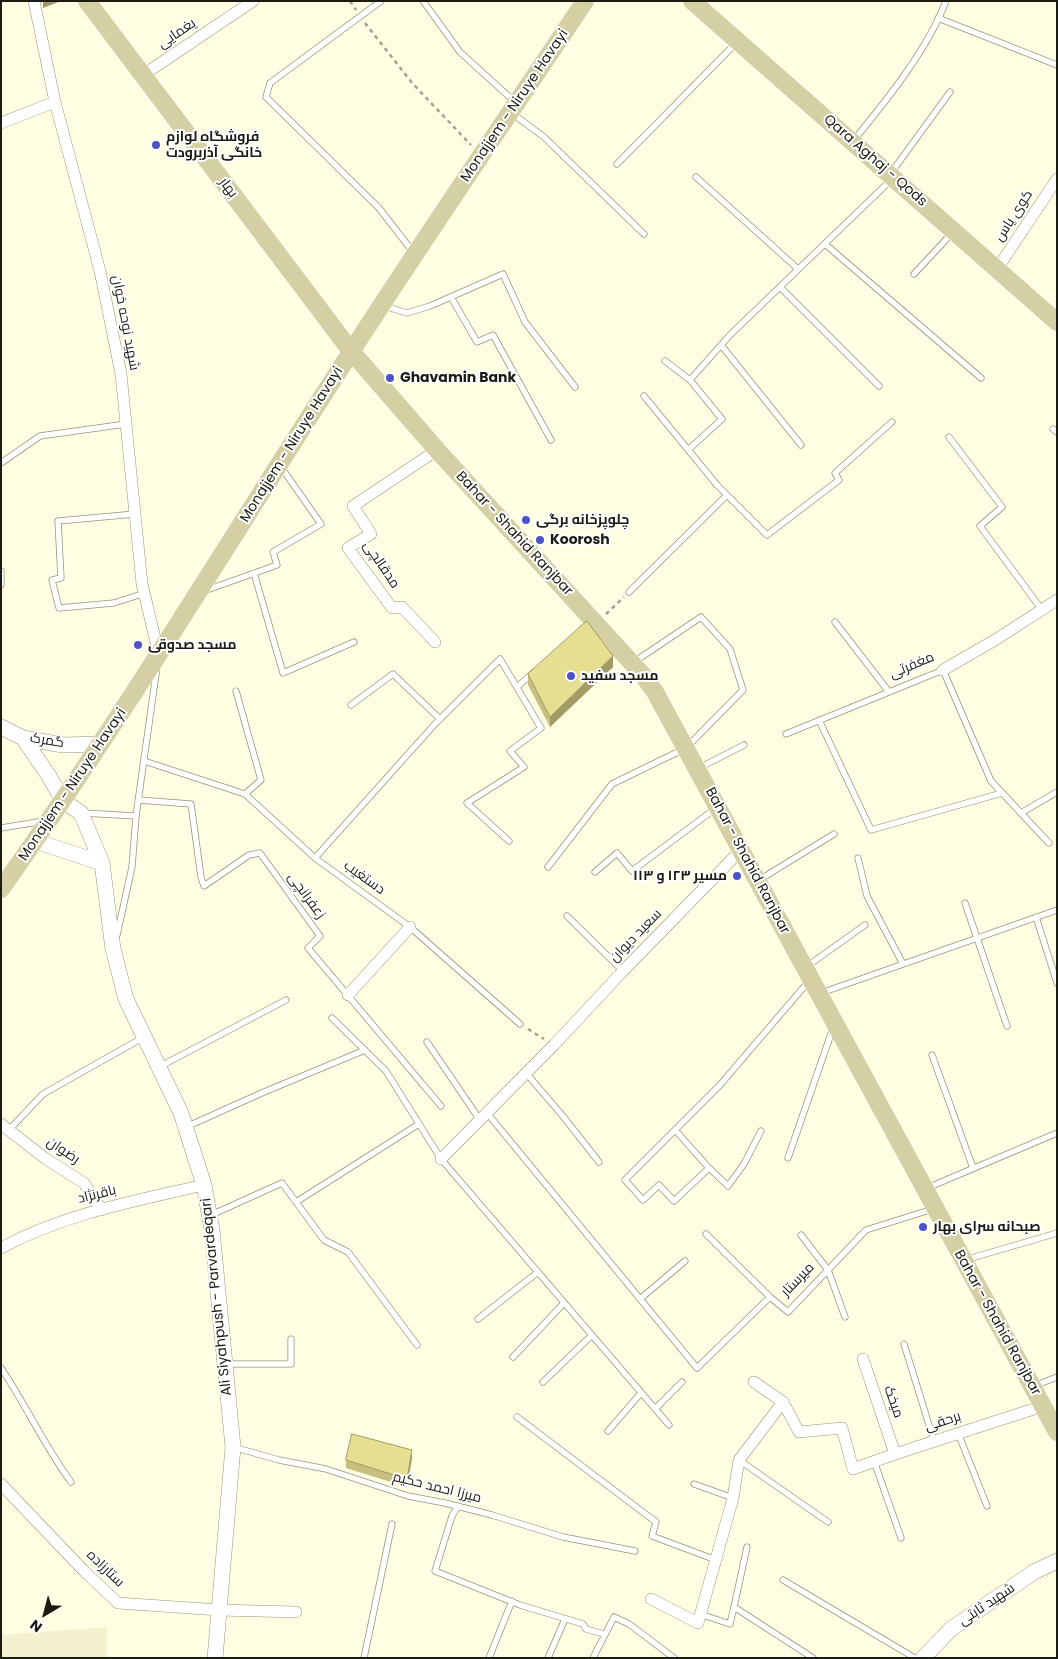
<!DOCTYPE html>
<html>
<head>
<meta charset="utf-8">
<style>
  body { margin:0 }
  #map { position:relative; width:1058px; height:1659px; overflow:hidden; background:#fffde2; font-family:Poppins,sans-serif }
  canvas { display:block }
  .frame { position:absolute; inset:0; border:2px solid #1c1b11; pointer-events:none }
  .north { position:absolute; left:20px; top:1589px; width:50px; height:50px; -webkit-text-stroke:4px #fff; paint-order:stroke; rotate:217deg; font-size:14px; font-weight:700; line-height:20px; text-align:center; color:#1c1b11 }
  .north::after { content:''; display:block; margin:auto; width:18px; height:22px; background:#1c1b11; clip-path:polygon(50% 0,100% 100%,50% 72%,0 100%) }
</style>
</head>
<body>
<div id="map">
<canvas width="1058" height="1659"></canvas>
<div class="frame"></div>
<div class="north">N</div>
</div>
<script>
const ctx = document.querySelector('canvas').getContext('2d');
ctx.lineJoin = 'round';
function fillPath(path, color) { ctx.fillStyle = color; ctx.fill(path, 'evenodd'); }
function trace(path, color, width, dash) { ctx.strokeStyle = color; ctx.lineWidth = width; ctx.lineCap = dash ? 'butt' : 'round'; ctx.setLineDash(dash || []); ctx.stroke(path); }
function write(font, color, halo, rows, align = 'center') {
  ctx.font = font + ' Poppins,Cairo,sans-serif'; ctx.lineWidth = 4; ctx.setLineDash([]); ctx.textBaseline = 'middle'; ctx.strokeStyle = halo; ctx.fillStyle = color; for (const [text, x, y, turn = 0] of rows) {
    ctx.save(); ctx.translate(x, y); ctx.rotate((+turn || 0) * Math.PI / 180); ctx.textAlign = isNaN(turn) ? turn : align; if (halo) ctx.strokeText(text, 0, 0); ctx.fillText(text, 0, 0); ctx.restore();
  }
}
const built = new Path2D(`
  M107,1627v31h-106v-23z`);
const path = new Path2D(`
  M350,1l6,9
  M365,23l48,61 58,61
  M606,614l18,-17
  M528,1029l16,10`);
const lane = new Path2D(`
  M381,1l-111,82 -4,14 113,111 34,44
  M423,1l37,51 55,50
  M938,18l119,47
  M513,114l31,23 100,97
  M854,140c32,-39 74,-91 92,-139
  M617,164l120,-122
  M891,173l59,-81
  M696,177l102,92
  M825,244l156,134
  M914,274l39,-42
  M780,287l99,99
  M451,297l26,45 16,-7 58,105
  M384,306l23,7 23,-7 73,-32 22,48 50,65
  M721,345l80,100
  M665,361l25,19 32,39 -34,31
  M690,380l40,-45 162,-156
  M644,396l73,89 50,50 72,-55 -4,-7 57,-51
  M1053,429l4,3
  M949,437l53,70 -22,19 62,84
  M1,463l39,-27 86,-12
  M135,514l-77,7 3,57 -9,2 7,28 55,-5 31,-10
  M1,571v14
  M254,573l29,100 71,-31
  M204,591l73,-26 -4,-13 48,-28 -40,-57
  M629,592l98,-97
  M835,622l54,70
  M517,687l17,-15
  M236,691l25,89 -16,14
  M351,705l42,-31 47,45
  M819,720l52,110 131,-37
  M786,734l157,-64 48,111 58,62
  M144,761l101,33 70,64 95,69 110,97
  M699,768l45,-23
  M138,800l53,4 10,73 3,9 45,-31 11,-2 60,83 -12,12 133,158
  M83,813l53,3
  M1021,813l36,-21
  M1,828l43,-7
  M315,858l119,-133 66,-66 41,69 -31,23 14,16 -57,36 42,38
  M858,858l9,38 36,68
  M548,867l64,-83 74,-36 57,-58 -13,-41 -29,-32 -67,45
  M595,872l22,-19 15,18 84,-63
  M759,880l75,-46
  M965,903l42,123
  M567,916l56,55
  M1036,917l21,66
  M117,935l15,-68 4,-51 21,-149
  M806,967l59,-42
  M821,993l236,-83
  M332,1018l54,53 55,88 228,266
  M427,1042l53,78
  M932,1055l41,113
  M159,1067l127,-67
  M526,1073l36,42 37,47
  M487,1113l210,255 73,-71 18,15 78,-82 67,-21
  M186,1127l78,-35 101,-42
  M9,1130l34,-36 101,-57
  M676,1131l33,37 19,18 16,-22 17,-33
  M788,1158l45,-130
  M709,1168l-35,33 -15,-16 -16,15 -18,-20 95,-95 89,-104
  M927,1188l130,-55
  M296,1202l123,-78
  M211,1215l71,-32 42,57 24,12 69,93
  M706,1234l64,63
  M801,1235l27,35 17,47
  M965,1260l92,-27
  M640,1299l45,-38
  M478,1319l60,-47
  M904,1344l30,97
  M513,1357l51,-54
  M227,1364h64v-25
  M1,1368c25,37 44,79 70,114
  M543,1382l49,-47
  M1034,1386l23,-9
  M655,1409l27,-27
  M517,1417l139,105 -4,14 64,24
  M608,1431l33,-38
  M958,1433l29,73
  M233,1447l46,13 47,9 82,27 37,7 47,12 71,22 72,14
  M739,1460l89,62
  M874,1461l27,77
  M694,1484l39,14
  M458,1506l-6,10 -17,55 85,34 63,19 3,5 18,5
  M783,1580l132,78
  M734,1607l13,-60
  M700,1614l30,10 4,-17 79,51
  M364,1658l28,-134
  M489,1658l23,-57
  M548,1658l17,-39
  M593,1658l21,-41 15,7 45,34`);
const street = new Path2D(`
  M34,1l21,101 45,169 21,103 21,210 17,71
  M143,75l110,-74
  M1,123l54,-21
  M997,269l60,-90
  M435,642l-33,-35 -10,1 -44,-60 23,-14 -18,-28 84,-56
  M943,670l52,-30 62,-40
  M348,995l62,-68
  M1,1124l45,35 38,24 18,27
  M441,1159l113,-114 69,-74 118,-121
  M1,1248c63,-34 134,-47 203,-63
  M863,1359l32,95
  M754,1382l29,20 16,30 43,-4 11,41 42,-15 148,-48
  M1,1484l84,88 33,31 101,7 77,2
  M651,1599l47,24 35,-125 6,-38 44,-58`);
const secondary = new Path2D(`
  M1,727l22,11 40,7 38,-1
  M23,738l26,38 14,25 18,12 21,50 11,86 13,50 55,114 23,72 8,45 21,217 -18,211
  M35,841l67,22
  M923,1658l28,-29 83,-57 23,-11`);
const primary = new Path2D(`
  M87,1l264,350 86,99 205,224 13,18 402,740
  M692,1l365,321
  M1,889c124,-174 234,-358 350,-537 76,-118 156,-234 234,-351`);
const wall = new Path2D(`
  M613,667l-63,60 -22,-42v-11z
  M412,1458l-5,29 -61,-19v-8z`);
const shadedWall = new Path2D(`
  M43,1h18l-18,7z
  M613,656v11l-63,60v-10z
  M412,1450v8l-5,29v-8z`);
const building = new Path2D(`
  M587,621l26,35 -63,61 -22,-43z
  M352,1434l60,16 -5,29 -61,-19z`);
const markers = [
  [156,145,5,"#4e52c8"],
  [390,378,5,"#4e52c8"],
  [526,520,5,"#4e52c8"],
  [540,540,5,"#4e52c8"],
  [138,645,5,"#4e52c8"],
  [571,676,5,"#4e52c8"],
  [737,876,5,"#4e52c8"],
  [923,1227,5,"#4e52c8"]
];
const streetNames = [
  ["یغمایی",177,34,-34],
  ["Monajjem - Niruye Havayi",515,106,-56],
  ["Qara Aghaj - Qods",875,161,41],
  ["بهار",228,188,53],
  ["کوی یاس",1014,216,-57],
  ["شهید نوحه خوان",125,323,79],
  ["Monajjem - Niruye Havayi",292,445,-58],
  ["Bahar - Shahid Ranjbar",514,534,47],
  ["مدقالچی",381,565,56],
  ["مغفرتی",912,666,-23],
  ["گمرک",47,741,9],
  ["Monajjem - Niruye Havayi",73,785,-56],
  ["Bahar - Shahid Ranjbar",747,861,62],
  ["دستغیب",364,878,36],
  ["زعفرانچی",306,896,54],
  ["سعید دیوان",636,936,-46],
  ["رضوان",63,1151,34],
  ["باقرنژاد",97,1195,-14],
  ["میرستار",798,1280,-46],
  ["Ali Siyahpush - Parvardeqari",217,1297,-96],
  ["Bahar - Shahid Ranjbar",997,1323,61],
  ["میخک",893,1402,71],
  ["برحقی",943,1422,-18],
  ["میرزا احمد حکیم",437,1488,14],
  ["ستارزاده",105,1569,44],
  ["شهید ثابتی",987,1605,-34]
];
const poiNames = [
  ["فروشگاه لوازم",166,137],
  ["خانگی آذربرودت",166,153],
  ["Ghavamin Bank",400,378],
  ["چلوپزخانه برگی",536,520],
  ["Koorosh",550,540],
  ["مسجد صدوقی",148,645],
  ["مسجد سفید",581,676],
  ["مسیر ۱۲۳ و ۱۱۳",727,876,"right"],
  ["صبحانه سرای بهار",933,1227]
];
fillPath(built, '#f4f1ce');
trace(lane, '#96947b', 7);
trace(street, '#96947b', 12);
trace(secondary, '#96947b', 16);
trace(primary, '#fff', 19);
trace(path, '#a5a38f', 2.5, [4, 4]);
trace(lane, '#fff', 5.5);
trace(street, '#fff', 11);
trace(secondary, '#fff', 15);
trace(primary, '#d4d0a3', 18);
fillPath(wall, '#c6bf7d');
fillPath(shadedWall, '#a19b66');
fillPath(building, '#e6de91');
trace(building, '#a19b66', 1);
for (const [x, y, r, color] of markers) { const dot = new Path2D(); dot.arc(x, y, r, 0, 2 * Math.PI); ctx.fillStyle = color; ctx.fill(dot); trace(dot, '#fff', 2); }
write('14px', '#1c1b11', '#fff', streetNames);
write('bold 14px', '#1c1b11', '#fff', poiNames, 'left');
</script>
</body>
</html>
